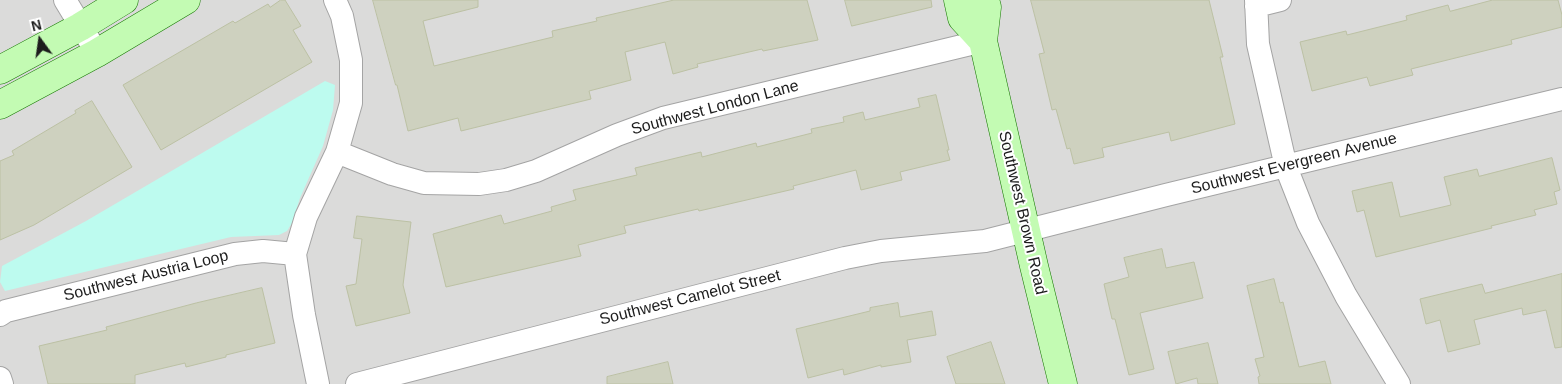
<!DOCTYPE html>
<html>
<head>
<meta charset="utf-8">
<style>
  body { margin:0 }
  #map { position:relative; width:1562px; height:384px; overflow:hidden; background:#eaefe2; font-family:Helvetica,sans-serif }
  canvas { display:block }
  .north { position:absolute; left:15px; top:15px; width:50px; height:50px; -webkit-text-stroke:4px #fff; paint-order:stroke; rotate:346deg; font-size:14px; font-weight:700; line-height:20px; text-align:center; color:#1d1d1d }
  .north::after { content:''; display:block; margin:auto; width:18px; height:22px; background:#1d1d1d; clip-path:polygon(50% 0,100% 100%,50% 72%,0 100%) }
</style>
</head>
<body>
<div id="map">
<canvas width="1562" height="384"></canvas>
<div class="north">N</div>
</div>
<script>
const ctx = document.querySelector('canvas').getContext('2d');
ctx.lineJoin = 'round';
function fillPath(path, color) { ctx.fillStyle = color; ctx.fill(path, 'evenodd'); }
function trace(path, color, width, dash) { ctx.strokeStyle = color; ctx.lineWidth = width; ctx.lineCap = dash ? 'butt' : 'round'; ctx.setLineDash(dash || []); ctx.stroke(path); }
function write(font, color, halo, rows, align = 'center') {
  ctx.font = font + ' Helvetica,sans-serif'; ctx.lineWidth = 4; ctx.setLineDash([]); ctx.textBaseline = 'middle'; ctx.strokeStyle = halo; ctx.fillStyle = color; for (const [text, x, y, turn = 0] of rows) {
    ctx.save(); ctx.translate(x, y); ctx.rotate((+turn || 0) * Math.PI / 180); ctx.textAlign = isNaN(turn) ? turn : align; if (halo) ctx.strokeText(text, 0, 0); ctx.fillText(text, 0, 0); ctx.restore();
  }
}
const residential = new Path2D(`
  M0,0h1562v384h-1562z`);
const park = new Path2D(`
  M325,81l10,4 -2,25 -10,36 -23,52 -8,25 -5,8 -8,4 -48,2 -226,54 -5,-9 2,-16 84,-45z`);
const building = new Path2D(`
  M281,0h4l16,26 -8,4 19,32 -151,88 -38,-65 110,-64 2,2 33,-19 2,3z
  M373,0h105v7l-55,14 11,45 119,-29 -1,-6 45,-10 -1,-3 78,-18h133l11,40 -55,11 -1,-2 -65,15 1,3 -25,7 -8,-32 -40,10 6,28 -42,11 2,8 -130,32 -3,-13 -50,13 -11,-46h-1z
  M845,0h86l1,7 -80,19z
  M1031,0h178l14,57h-3l15,67 -64,17 -2,-9 -67,16 2,9 -30,7 -4,-16 -3,1 -11,-40 -4,1 -13,-56 5,-1z
  M1493,0h65l4,15v12l-51,13 1,4 -101,25 2,6 -43,11 -3,-9 -55,14 -12,-49 46,-11 1,4 60,-15 -1,-4 42,-11 2,6z
  M936,95l13,55h-2l3,10 -50,12 2,8 -41,10 -5,-20 -63,16 1,3 -95,22 -1,-2 -74,17 2,7 -48,12 3,11 -135,31 -13,-53 68,-19 3,9 48,-13 -1,-4 25,-7 -3,-10 64,-15 -2,-7 66,-16 1,5 54,-14 1,4 55,-14 -1,-4 33,-7 -1,-5 20,-5 2,8 55,-13 -2,-8z
  M92,101l40,66 -98,58 -34,15v-79l14,-6 -2,-4 64,-38 -1,-2z
  M1552,158l8,32 -6,2 3,12 -23,6 2,5 -45,11 1,2 -116,29 -12,-47 -7,2 -5,-21 40,-9 8,35 51,-12 -7,-28 33,-8 2,7z
  M357,216l54,6 -8,63 7,28 -54,13 -10,-40 10,-2 6,-45 -8,-1z
  M1162,249l4,19 28,-6 9,36 -63,15 14,56 -25,6 -14,-56h-3l-8,-35 25,-7 -5,-19z
  M1562,274v73l-7,1 -9,-38 -23,5 -1,-7 -48,12 6,24 -32,8 -8,-32 -14,4 -6,-25 62,-15 3,9z
  M1274,279l6,24 3,-1 16,65 26,-6 6,23h-72l-1,-7 2,-1 -5,-17 9,-2 -17,-71z
  M262,288l13,55 -49,12v2l-40,10 -1,-4 -50,12v9h-87l-9,-38 68,-16 -1,-3 90,-24z
  M898,303l2,14 32,-6 4,24 -29,5 4,22 -30,5v-2l-37,10 -1,-6 -35,9 -12,-49 74,-18v-3z
  M991,342l14,42h-49l-9,-27z
  M1208,343l10,41h-20l-1,-6 -21,6 -8,-32z
  M668,362l5,22h-66v-7z`);
const street = new Path2D(`
  M65,0l32,53
  M1256,0l2,44 28,123 22,56 38,73 53,88
  M1256,6l24,-6
  M337,152l55,22 32,9 55,1 27,-4 30,-9 81,-36 46,-17 320,-77
  M0,315l6,-4 229,-57 28,-3 32,3
  M0,378l2,6
  M318,384l-14,-69 -9,-61 11,-37 31,-65 14,-49v-43l-9,-44 -7,-16
  M357,384l488,-126 36,-7 104,-10 181,-46 396,-96`);
const secondary = new Path2D(`
  M958,0l4,18 21,23
  M985,0l2,7 -4,34 51,225 29,118
  M0,70l80,-43 44,-27
  M0,105l97,-52 89,-53`);
const streetNames = [
  ["Southwest London Lane",715,108,-15],
  ["Southwest Evergreen Avenue",1294,164,-14],
  ["Southwest Brown Road",1022,213,77],
  ["Southwest Austria Loop",146,276,-14],
  ["Southwest Camelot Street",690,298,-14]
];
fillPath(residential, '#dbdbda');
fillPath(park, '#bdfbef');
fillPath(building, '#ced1bf');
trace(building, '#bcc1a4', 1);
trace(street, '#a4a4a4', 24);
trace(secondary, '#157701', 29);
trace(street, '#fff', 22);
trace(secondary, '#c3fbb3', 28);
write('16px', '#1d1d1d', '#fff', streetNames);
</script>
</body>
</html>
